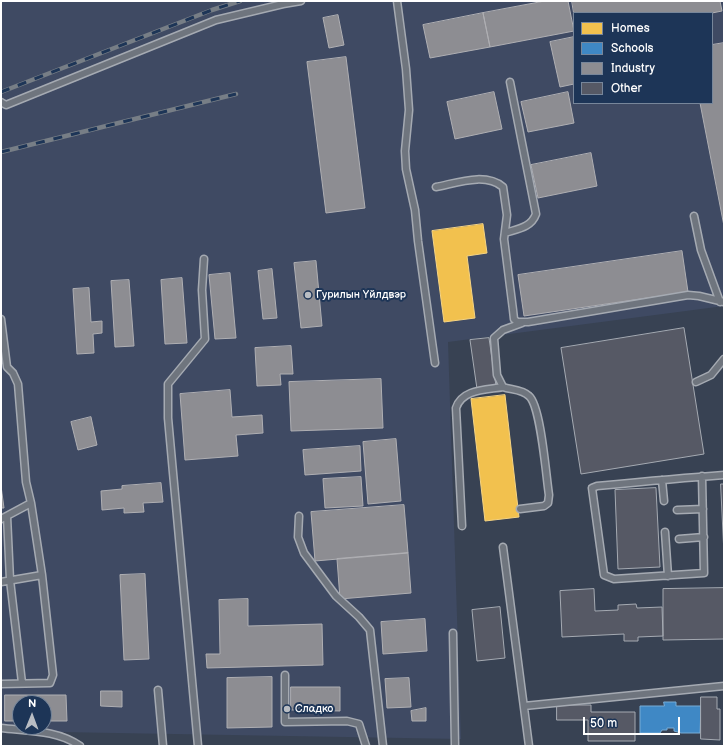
<!DOCTYPE html>
<html>
<head>
<meta charset="utf-8">
<style>
  body { margin:0 }
  #map { position:relative; width:725px; height:747px; overflow:hidden; background:#384253; font-family:"Balsamiq Sans",sans-serif }
  canvas { display:block }
  .frame { position:absolute; inset:0; border:2px solid #fff; pointer-events:none }
  .legend { position:absolute; left:573px; top:12px; width:140px; height:92px; box-sizing:border-box; background:#1d3557; border:1px solid #77869a; margin:0; padding:5px 7px; list-style:none; font-size:12px; color:#fff }
  .legend li { display:flex; align-items:center; gap:8px; height:20px }
  .legend b { width:20px; border:1px solid #77869a }
  .north { position:absolute; left:12px; top:695px; width:40px; height:40px; box-sizing:border-box; background:#1d3557; border:1px solid #77869a; border-radius:50%; rotate:1deg; font-size:11px; font-weight:700; line-height:16px; text-align:center; color:#fff }
  .north::after { content:''; display:block; margin:auto; width:14px; height:18px; background:#b9bdc3; clip-path:polygon(50% 0,100% 100%,50% 72%,0 100%) }
  .scale { position:absolute; left:583px; top:717px; width:97px; height:18px; box-sizing:border-box; border:2px solid #fff; border-top:0; padding-left:5px; font-size:12px; line-height:14px; white-space:nowrap; color:#fff; -webkit-text-stroke:3px #1d3557; paint-order:stroke }
</style>
</head>
<body>
<div id="map">
<canvas width="725" height="747"></canvas>
<div class="frame"></div>
<ul class="legend">
<li><b style="height:11px;background:#f2c14e"></b>Homes</li>
<li><b style="height:11px;background:#3f88c5"></b>Schools</li>
<li><b style="height:11px;background:#8d8d92"></b>Industry</li>
<li><b style="height:11px;background:#565965"></b>Other</li>
</ul>
<div class="north">N</div>
<div class="scale">50 m</div>
</div>
<script>
const ctx = document.querySelector('canvas').getContext('2d');
ctx.lineJoin = 'round';
function fillPath(path, color) { ctx.fillStyle = color; ctx.fill(path, 'evenodd'); }
function trace(path, color, width, dash) { ctx.strokeStyle = color; ctx.lineWidth = width; ctx.lineCap = dash ? 'butt' : 'round'; ctx.setLineDash(dash || []); ctx.stroke(path); }
function write(font, color, halo, rows, align = 'center') {
  ctx.font = font + ' "Balsamiq Sans",sans-serif'; ctx.lineWidth = 4; ctx.setLineDash([]); ctx.textBaseline = 'middle'; ctx.strokeStyle = halo; ctx.fillStyle = color; for (const [text, x, y, turn = 0] of rows) {
    ctx.save(); ctx.translate(x, y); ctx.rotate((+turn || 0) * Math.PI / 180); ctx.textAlign = isNaN(turn) ? turn : align; if (halo) ctx.strokeText(text, 0, 0); ctx.fillText(text, 0, 0); ctx.restore();
  }
}
const built = new Path2D(`
  M1,1h723v305l-276,36 13,397 -460,-8zM574,13h138v90h-138zM20,703h24v24h-24z`);
const homes = new Path2D(`
  M483,224l4,29 -20,3 8,62 -31,4 -12,-91z
  M505,395l14,122 -34,4 -14,-122z`);
const schools = new Path2D(`
  M664,702h12v4h25l-1,27h-19l-7,-2v-3h-7v2h-5l-2,3h-20v-27h24z`);
const industry = new Path2D(`
  M545,1h23l6,30 -84,16 -7,-34z
  M572,1h148l2,10 -10,2h-138z
  M483,13l7,34 -60,11 -7,-33z
  M338,15l6,30 -15,3 -6,-30z
  M574,37v47l-14,3 -10,-45z
  M724,43v183l-24,-123h12v-58z
  M346,57l19,151 -39,5 -19,-151z
  M494,92l8,37 -47,10 -8,-37z
  M568,92l6,31 -46,9 -7,-30z
  M591,153l6,33 -59,12 -7,-33z
  M682,251l6,41 -164,24 -6,-41z
  M316,261l6,65 -21,2 -7,-65z
  M272,269l5,49 -14,1 -5,-48z
  M230,273l6,65 -21,1 -6,-64z
  M182,278l5,65 -22,1 -4,-64z
  M129,280l5,66 -19,1 -4,-66z
  M89,288l2,34 11,-1v12l-9,1 1,19 -17,1 -4,-65z
  M291,346l2,28h-13l1,11 -24,1 -2,-38z
  M381,379l2,49 -92,3 -2,-49z
  M230,390l2,27 30,-2 1,18 -27,2 2,21 -53,4 -5,-66z
  M91,417l6,28 -19,5 -7,-28z
  M396,439l5,62 -33,3 -5,-62z
  M360,446l1,25 -56,4 -2,-25z
  M361,477l2,29 -38,2 -2,-29z
  M161,483l2,19 -20,1 1,9 -20,1v-5l-22,2 -1,-19 21,-2v-3z
  M1,486l3,22h-3z
  M404,505l4,48 -93,8 -4,-49z
  M408,553l3,40 -71,6 -3,-40z
  M145,574l4,85 -25,1 -4,-85z
  M248,599v27l74,-2 1,41 -116,3 -1,-14h14l-1,-54z
  M425,619l2,32 -44,3 -2,-32z
  M272,677v50l-45,1v-50z
  M409,678l2,29 -24,1 -2,-29z
  M291,687h49v24l-49,-1z
  M101,691h21v16l-21,-1z
  M5,695h61l1,26h-23v-18h-24v18h-15z
  M426,708v13h-14l-1,-10z`);
const building = new Path2D(`
  M684,328l20,126 -123,20 -20,-126z
  M489,338l7,48 -19,3 -7,-49z
  M721,484h3v70z
  M656,488l4,79 -42,2 -3,-79z
  M724,588v51l-61,1v-51z
  M594,589l1,22 23,-1v-5l18,-1 1,4 25,-1 1,29 -25,1v4h-14v-7l-62,3 -2,-46z
  M500,607l5,51 -28,3 -5,-51z
  M701,697h16v12h3v31l-19,-1z
  M557,705h34v7h44v29h-47v-21h-31z`);
const service = new Path2D(`
  M397,1l9,68 3,41 -4,41 1,18 9,41 3,31 17,122
  M1,102l5,3 210,-85 67,-16 18,-3
  M436,187c21,-4 49,-15 67,0l4,28 -3,24 9,71 1,9 3,3h11l160,-27 11,1 25,6
  M694,216l7,34 19,52
  M505,233c12,-4 26,-5 31,-19l-26,-132
  M1,319l6,48 6,6 5,11 8,98 5,21 -30,16
  M696,382l15,-7 13,-16
  M702,476l2,97 -90,6 -10,-4 -12,-87 5,-2c42,-4 85,-8 127,-11
  M662,480l2,21
  M520,509l24,-3 4,-3 1,-8c-3,-19 -8,-89 -20,-99 -7,-7 -18,-6 -26,-9l-6,-12 -3,-37 9,-8 19,-7
  M677,510l26,-1
  M7,516l3,64 12,103
  M299,516l-1,21 6,16 32,43 23,21 11,13 13,116
  M462,526l-6,-118c6,-19 30,-18 47,-21
  M665,532l3,44
  M679,539l25,-2
  M503,547l26,199
  M1,582l41,-7
  M453,633l2,113
  M285,675v47l62,-1 12,3 7,22
  M1,684l49,-1 3,-8 -11,-100 -11,-72
  M158,690l5,56
  M524,706l200,-20
  M1,728c27,3 57,2 79,18
  M198,746l-30,-328v-34l37,-45 -3,-49 2,-31`);
const rail = new Path2D(`
  M1,92l211,-82 28,-9
  M1,152l235,-58`);
const markers = [
  [308,295,4,"#b9bdc3"],
  [287,709,4,"#b9bdc3"]
];
const poiNames = [
  ["Гурилын Үйлдвэр",316,295],
  ["Сладко",295,709]
];
fillPath(built, '#3f4a63');
fillPath(homes, '#f2c14e');
trace(homes, '#f6d483', 1);
fillPath(schools, '#3f88c5');
trace(schools, '#79acd6', 1);
fillPath(industry, '#8d8d92');
trace(industry, '#afafb3', 1);
fillPath(building, '#565965');
trace(building, '#a5aab2', 1);
trace(service, '#a5aab2', 9);
trace(service, '#6f757e', 6);
trace(rail, '#777e86', 4.5);
trace(rail, '#1d3557', 3, [9]);
for (const [x, y, r, color] of markers) { const dot = new Path2D(); dot.arc(x, y, r, 0, 2 * Math.PI); ctx.fillStyle = color; ctx.fill(dot); trace(dot, '#1d3557', 1.5); }
write('11px', '#fff', '#1d3557', poiNames, 'left');
</script>
</body>
</html>
